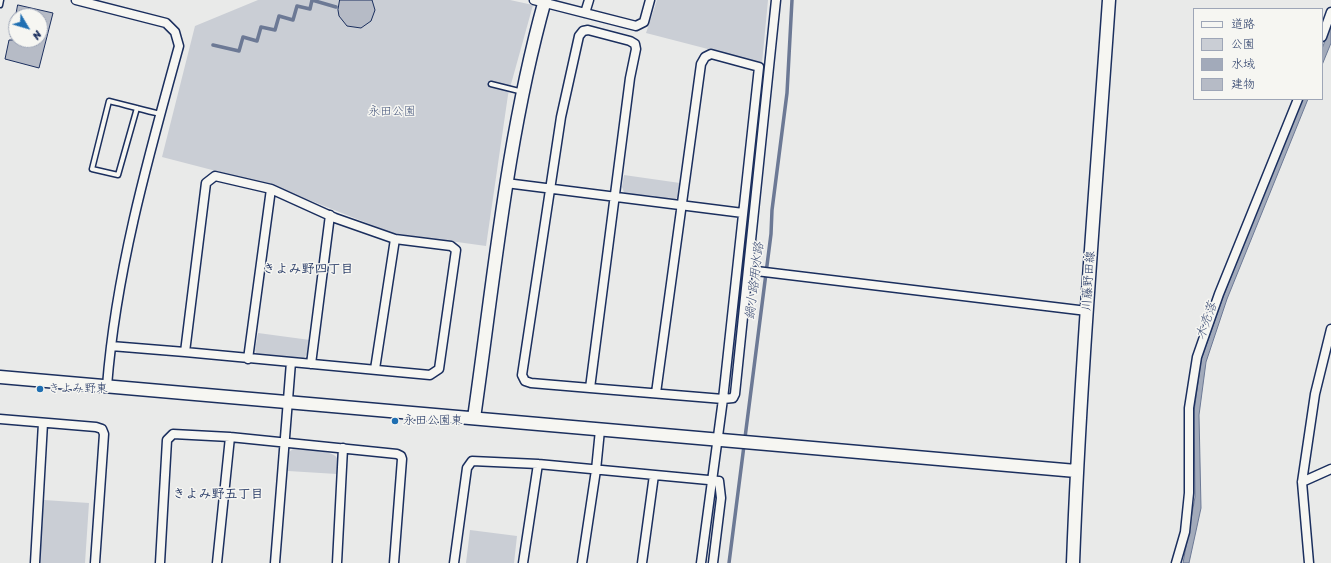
<!DOCTYPE html>
<html>
<head>
<meta charset="utf-8">
<style>
  body { margin:0 }
  #map { position:relative; width:1331px; height:563px; overflow:hidden; background:#e9eae9; font-family:Sriracha,"Klee One",sans-serif }
  canvas { display:block }
  .legend { position:absolute; left:1193px; top:8px; width:130px; height:92px; box-sizing:border-box; background:#f6f6f2; border:1px solid #9ea6b7; margin:0; padding:5px 7px; list-style:none; font-size:12px; color:#1b2f5e }
  .legend li { display:flex; align-items:center; gap:8px; height:20px }
  .legend b { width:20px; border:1px solid #9ea6b7 }
  .north { position:absolute; left:8px; top:8px; width:40px; height:40px; box-sizing:border-box; background:#f6f6f2; border:1px solid #9ea6b7; border-radius:50%; rotate:128deg; font-size:11px; font-weight:700; line-height:16px; text-align:center; color:#1b2f5e }
  .north::after { content:''; display:block; margin:auto; width:14px; height:18px; background:#1f6fb2; clip-path:polygon(50% 0,100% 100%,50% 72%,0 100%) }
</style>
</head>
<body>
<div id="map">
<canvas width="1331" height="563"></canvas>
<ul class="legend">
<li><b style="height:5px;background:#f6f6f2"></b>道路</li>
<li><b style="height:11px;background:#caced5"></b>公園</li>
<li><b style="height:11px;background:#a2aaba"></b>水域</li>
<li><b style="height:11px;background:#b6bbc6"></b>建物</li>
</ul>
<div class="north">N</div>
</div>
<script>
const ctx = document.querySelector('canvas').getContext('2d');
ctx.lineJoin = 'round';
function fillPath(path, color) { ctx.fillStyle = color; ctx.fill(path, 'evenodd'); }
function trace(path, color, width, dash) { ctx.strokeStyle = color; ctx.lineWidth = width; ctx.lineCap = dash ? 'butt' : 'round'; ctx.setLineDash(dash || []); ctx.stroke(path); }
function write(font, color, halo, rows, align = 'center') {
  ctx.font = font + ' Sriracha,"Klee One",sans-serif'; ctx.lineWidth = 3; ctx.setLineDash([]); ctx.textBaseline = 'middle'; ctx.strokeStyle = halo; ctx.fillStyle = color; for (const [text, x, y, turn = 0] of rows) {
    ctx.save(); ctx.translate(x, y); ctx.rotate((+turn || 0) * Math.PI / 180); ctx.textAlign = isNaN(turn) ? turn : align; if (halo) ctx.strokeText(text, 0, 0); ctx.fillText(text, 0, 0); ctx.restore();
  }
}
const green = new Path2D(`
  M258,0h252l23,5 -25,90 -22,151 -94,-13 -118,-47 -112,-29 33,-131z
  M657,0h111l-6,63 -116,-30z
  M624,175l56,8 -1,14 -7,4 -17,-2v-3l-11,-1 -1,2 -18,-2 -3,-8z
  M258,333l52,7 -3,14 -3,4 -47,-3 -2,-5z
  M293,449c10,1 40,1 44,9 3,4 0,11 0,16l-49,-3 1,-19z
  M44,500l45,3 -4,60h-46z
  M470,530l47,6 -3,27h-48z`);
const water = new Path2D(`
  M1331,26v17l-9,22v-16z
  M1302,99h6l-81,200 -21,63 -7,53 2,93 -12,55h-6l12,-66 -1,-85 7,-52 22,-63z`);
const stream = new Path2D(`
  M213,45l26,6 4,-14 14,4 4,-14 14,3 4,-14 14,4 4,-14 13,3 2,-9 24,7
  M729,563l42,-329 1,-24 15,-117 5,-93`);
const building = new Path2D(`
  M340,0h32l3,10 -4,11 -10,7 -14,-2 -8,-10 -1,-6z
  M18,5l35,8 -14,55 -34,-9 4,-19h31v-24h-24z`);
const lane = new Path2D(`
  M0,5l1,-5
  M491,84l32,8
  M137,108l-19,67 -26,-6 17,-68c17,4 34,9 51,13`);
const street = new Path2D(`
  M76,0l90,23 9,9 4,14c-31,112 -63,225 -72,340
  M534,0l102,26 8,-4 6,-22
  M585,13l4,-13
  M588,30l42,11 5,3 1,5 -6,29 -40,310 -59,-5 -6,-2 -3,-6 39,-258 18,-81 4,-5z
  M1322,37l9,-25
  M506,183l237,30
  M748,270l339,41
  M111,346l74,6 245,23 9,-6 17,-119 -5,-4 -56,-7 -60,-21 -64,-29 -56,-13 -9,7 -21,169
  M248,359l23,-170
  M311,364l19,-149
  M375,369l20,-130
  M590,388l133,11 36,-332 -48,-13 -6,3 -4,7 -45,329
  M0,419l96,8 6,2 2,5 -9,129
  M1302,482l29,-13
  M35,563l8,-140
  M160,563l7,-123 6,-6 57,3 167,17 4,2 1,3 -8,104
  M217,563l13,-126
  M275,563l16,-201
  M337,563l6,-115
  M454,563l13,-95 5,-7 66,3 181,17 2,17 -8,65
  M523,563l15,-99
  M582,563l14,-93 4,-40
  M642,563l12,-88
  M701,563l22,-164 10,-1 2,-4 41,-394
  M1176,563l9,-31 4,-39v-85l8,-51 22,-63 79,-195
  M1309,563l-7,-81 13,-88 16,-65`);
const secondary = new Path2D(`
  M0,377l1076,94
  M474,418c20,-140 33,-282 71,-418
  M1073,563c7,-188 23,-375 36,-563`);
const markers = [
  [40,389,4,"#1f6fb2"],
  [395,421,4,"#1f6fb2"]
];
const parkNames = [
  ["永田公園",392,112]
];
const streetNames = [
  ["川藤野田線",1089,281,-86]
];
const poiNames = [
  ["きよみ野東",48,389],
  ["永田公園東",403,421]
];
const neighbourhoodNames = [
  ["きよみ野四丁目",308,270],
  ["きよみ野五丁目",218,495]
];
const waterNames = [
  ["鍋小路用水路",755,281,-83],
  ["木売落",1207,321,-70]
];
fillPath(green, '#caced5');
fillPath(water, '#a2aaba');
trace(water, '#6c7995', 1);
trace(stream, '#6c7995', 3.5);
fillPath(building, '#b6bbc6');
trace(building, '#1b2f5e', 1);
trace(lane, '#1b2f5e', 7);
trace(street, '#1b2f5e', 11);
trace(secondary, '#1b2f5e', 15);
trace(lane, '#f6f6f2', 4);
trace(street, '#f6f6f2', 8);
trace(secondary, '#f6f6f2', 12);
for (const [x, y, r, color] of markers) { const dot = new Path2D(); dot.arc(x, y, r, 0, 2 * Math.PI); ctx.fillStyle = color; ctx.fill(dot); trace(dot, '#f6f6f2', 1.5); }
write('12px', '#47577c', '#f6f6f2', parkNames);
write('12px', '#1b2f5e', '#f6f6f2', streetNames);
write('12px', '#1b2f5e', '#f6f6f2', poiNames, 'left');
write('bold 13px', '#1b2f5e', '#f6f6f2', neighbourhoodNames);
write('italic 13px', '#44547a', '#f6f6f2', waterNames);
</script>
</body>
</html>
